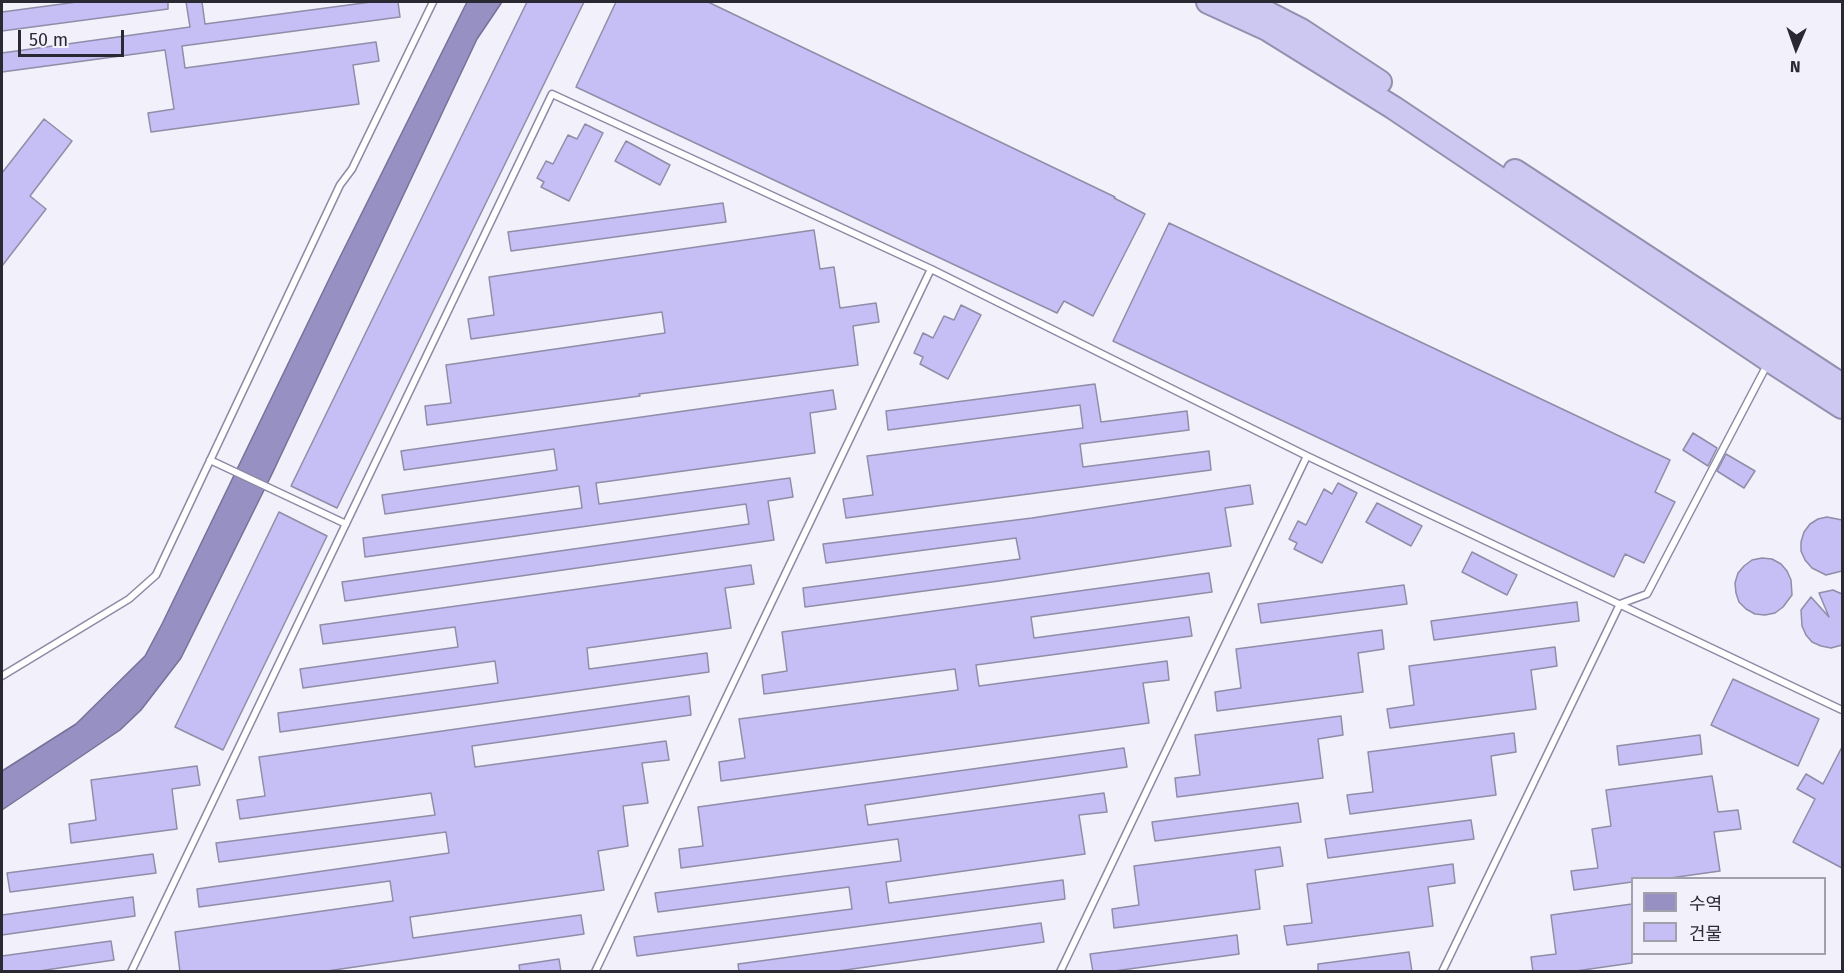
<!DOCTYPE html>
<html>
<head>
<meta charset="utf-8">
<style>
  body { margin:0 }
  #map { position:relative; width:1844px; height:973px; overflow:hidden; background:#f1f0fb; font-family:"Fira Sans","Noto Sans KR",sans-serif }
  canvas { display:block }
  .frame { position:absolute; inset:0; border:3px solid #2a2933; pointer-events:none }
  .legend { position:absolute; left:1631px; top:877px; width:195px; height:78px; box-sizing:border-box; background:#f1f0fb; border:2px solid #a1a0ab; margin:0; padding:8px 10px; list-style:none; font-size:18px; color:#2a2933 }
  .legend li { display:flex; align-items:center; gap:12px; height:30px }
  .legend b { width:30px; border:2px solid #a1a0ab }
  .north { position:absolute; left:1766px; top:18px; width:60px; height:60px; -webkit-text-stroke:4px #f1f0fb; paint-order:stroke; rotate:182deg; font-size:16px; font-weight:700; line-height:24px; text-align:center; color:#2a2933 }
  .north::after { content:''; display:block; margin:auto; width:21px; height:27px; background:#2a2933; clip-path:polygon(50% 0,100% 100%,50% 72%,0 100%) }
  .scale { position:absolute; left:18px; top:30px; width:106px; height:27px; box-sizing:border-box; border:3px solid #2a2933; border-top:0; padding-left:8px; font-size:18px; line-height:21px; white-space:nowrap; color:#2a2933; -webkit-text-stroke:4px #f1f0fb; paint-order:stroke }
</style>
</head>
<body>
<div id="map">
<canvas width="1844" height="973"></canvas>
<div class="frame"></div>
<ul class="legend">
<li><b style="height:16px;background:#9690c3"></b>수역</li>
<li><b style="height:16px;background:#c5bff5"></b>건물</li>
</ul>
<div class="north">N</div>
<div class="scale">50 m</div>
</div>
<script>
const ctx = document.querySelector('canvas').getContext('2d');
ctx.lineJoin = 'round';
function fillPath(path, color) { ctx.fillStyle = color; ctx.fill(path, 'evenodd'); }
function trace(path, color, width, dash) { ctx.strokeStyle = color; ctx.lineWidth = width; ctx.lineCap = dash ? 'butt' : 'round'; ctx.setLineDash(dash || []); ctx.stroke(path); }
const water = new Path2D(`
  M467,2h35l-25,37 -205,435 -91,184 -40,52 -21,20 -118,80v-39l74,-47 69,-68 17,-32 171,-353z`);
const building = new Path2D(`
  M77,2h91v7l-166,22v-19z
  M186,2h16l3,22 166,-22h27l2,15 -218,29 3,22 191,-26 3,19 -26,4 6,39 -208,28 -3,-19 26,-4 -9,-59 -163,22v-19l188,-26z
  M527,2h57l-247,506 -46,-22z
  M616,2h92l407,195 -1,1 31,16 -52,102 -29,-15 -7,12 -481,-226z
  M44,119l28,22 -42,55 16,13 -44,57v-93z
  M585,124l18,9 -34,68 -28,-14 3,-5 -7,-4 9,-17 7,3 15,-29 9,4z
  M626,141l44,24 -10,20 -45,-24z
  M723,203l3,19 -215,29 -3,-19z
  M1169,223l501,237 -15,32 20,10 -31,61 -19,-9 -11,23 -501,-236z
  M814,230l6,39 14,-2 6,41 36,-5 3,19 -26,4 5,39 -219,29 1,2 -213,29 -2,-19 26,-3 -5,-38 219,-32 -3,-21 -191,27 -3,-20 26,-4 -5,-38z
  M961,305l20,10 -33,64 -28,-15 3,-7 -9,-4 9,-20 10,5 11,-22 10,4z
  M1095,384l6,38 86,-11 2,19 -109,14 3,23 126,-16 2,19 -365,48 -3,-19 30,-4 -6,-39 216,-28 -3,-23 -192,25 -2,-19z
  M833,390l3,19 -26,4 5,40 -219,30 3,21 191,-26 3,19 -25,4 6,39 -429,61 -3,-19 407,-58 -3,-20 -381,53 -2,-19 219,-30 -3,-22 -194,28 -3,-19 175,-25 -3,-21 -150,21 -3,-19z
  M1693,433l24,15 -9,18 -25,-16z
  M1726,454l29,17 -11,17 -27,-17z
  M1338,483l19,10 -35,70 -28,-14 3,-6 -8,-4 9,-18 8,4 18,-36 8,5z
  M1250,485l3,19 -28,4 6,38 -232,35 -194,26 -2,-19 217,-29 -4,-21 -190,25 -3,-19 209,-26z
  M1377,503l45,23 -11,20 -45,-24z
  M279,512l48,24 -104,214 -48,-23z
  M1827,517l15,3v51l-16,4 -14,-7 -7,-8 -4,-9v-9l3,-10 6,-8 8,-5z
  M1472,552l45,23 -10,20 -45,-23z
  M1762,558l10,1 9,5 6,7 4,9 1,15 -9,12 -8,6 -10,2 -10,-1 -9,-5 -7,-7 -3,-9 -1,-10 3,-10 6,-7 8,-6z
  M751,565l3,19 -29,4 6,40 -144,20 2,21 118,-16 2,19 -429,60 -2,-19 220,-30 -3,-22 -192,27 -3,-19 158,-22 -3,-20 -132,17 -3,-19z
  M1209,573l3,19 -181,25 3,21 155,-21 3,19 -216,29 3,21 188,-25 2,19 -26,3 6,40 -428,58 -2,-19 26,-4 -6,-39 219,-29 -3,-21 -191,25 -2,-19 25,-4 -5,-39z
  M1404,585l3,19 -146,19 -3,-19z
  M1833,590l9,4v53v-2l-11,3 -10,-2 -9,-4 -6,-7 -4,-9 -1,-16 10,-13 18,20 -10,-24z
  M1577,602l2,19 -145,19 -3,-19z
  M1382,630l2,19 -26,4 5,39 -146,19 -2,-19 26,-4 -5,-39z
  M1555,647l2,19 -26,4 5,39 -146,19 -3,-19 27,-4 -5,-39z
  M1733,679l86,40 -21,47 -87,-41z
  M689,696l2,19 -219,31 3,21 191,-26 3,19 -27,3 6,40 -25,3 5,40 -30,5 6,39 -194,27 3,21 168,-23 3,19 -264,38h-140l-5,-40 218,-31 -3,-20 -191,26 -2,-18 252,-36 -3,-21 -227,30 -3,-19 219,-28 -4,-22 -191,26 -3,-19 28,-4 -6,-39z
  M1341,716l2,19 -25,4 5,39 -146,19 -2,-19 25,-3 -5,-40z
  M1514,733l2,19 -25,4 5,39 -146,19 -3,-19 26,-3 -5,-40z
  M1700,735l2,19 -83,11 -2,-19z
  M1842,747v121l-49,-26 22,-43 -18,-10 9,-15 17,10z
  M1124,748l3,19 -262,38 3,20 236,-32 3,19 -28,3 6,39 -199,28 3,21 174,-23 2,19 -428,57 -3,-19 218,-28 -3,-22 -191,25 -3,-19 246,-32 -3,-22 -217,29 -2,-19 24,-3 -5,-39z
  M197,766l3,19 -28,4 5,40 -106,14 -2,-19 27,-4 -5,-40z
  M1712,776l6,36 20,-2 3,19 -27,3 6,39 -57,8h-31v3l-58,8 -3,-19 27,-3 -6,-39 19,-3 -5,-36z
  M1298,803l3,19 -146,19 -3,-19z
  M1471,820l3,19 -146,19 -3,-19z
  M1280,847l3,19 -28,4 5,39 -146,19 -2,-19 27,-4 -5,-39z
  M153,854l3,19 -146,19 -3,-19z
  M1453,864l2,19 -27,4 5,39 -146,19 -3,-19 28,-3 -5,-39z
  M133,897l2,19 -133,19v-20z
  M1632,904v59l-63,9h-36l-2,-15 25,-3 -5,-39z
  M1041,923l3,19 -213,30h-92l-1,-8z
  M1237,935l2,19 -132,18h-14l-3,-18z
  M111,941l3,19 -82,12h-30v-16z
  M1409,952l3,20h-94v-8z
  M559,959l2,13h-41l-1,-7z`);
const service = new Path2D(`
  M210,460l136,64
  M2,676l127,-77 27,-24 184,-390 12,-16 81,-167
  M131,972l421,-878 379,175 376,187 535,254
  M595,972l336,-703
  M1060,972l247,-516
  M1442,972l178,-368 27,-10 121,-231`);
const motorway = new Path2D(`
  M1208,2l59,27 127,79 375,252 73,47
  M1246,2l55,28 79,52
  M1515,171l327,214`);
fillPath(water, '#9690c3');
trace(water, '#767198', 1.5);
fillPath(building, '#c5bff5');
trace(building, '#8f8da7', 1.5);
trace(service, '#8d8aa5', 9);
trace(motorway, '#9390ae', 26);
trace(service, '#fff', 6);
trace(motorway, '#ccc8f1', 22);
</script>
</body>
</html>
